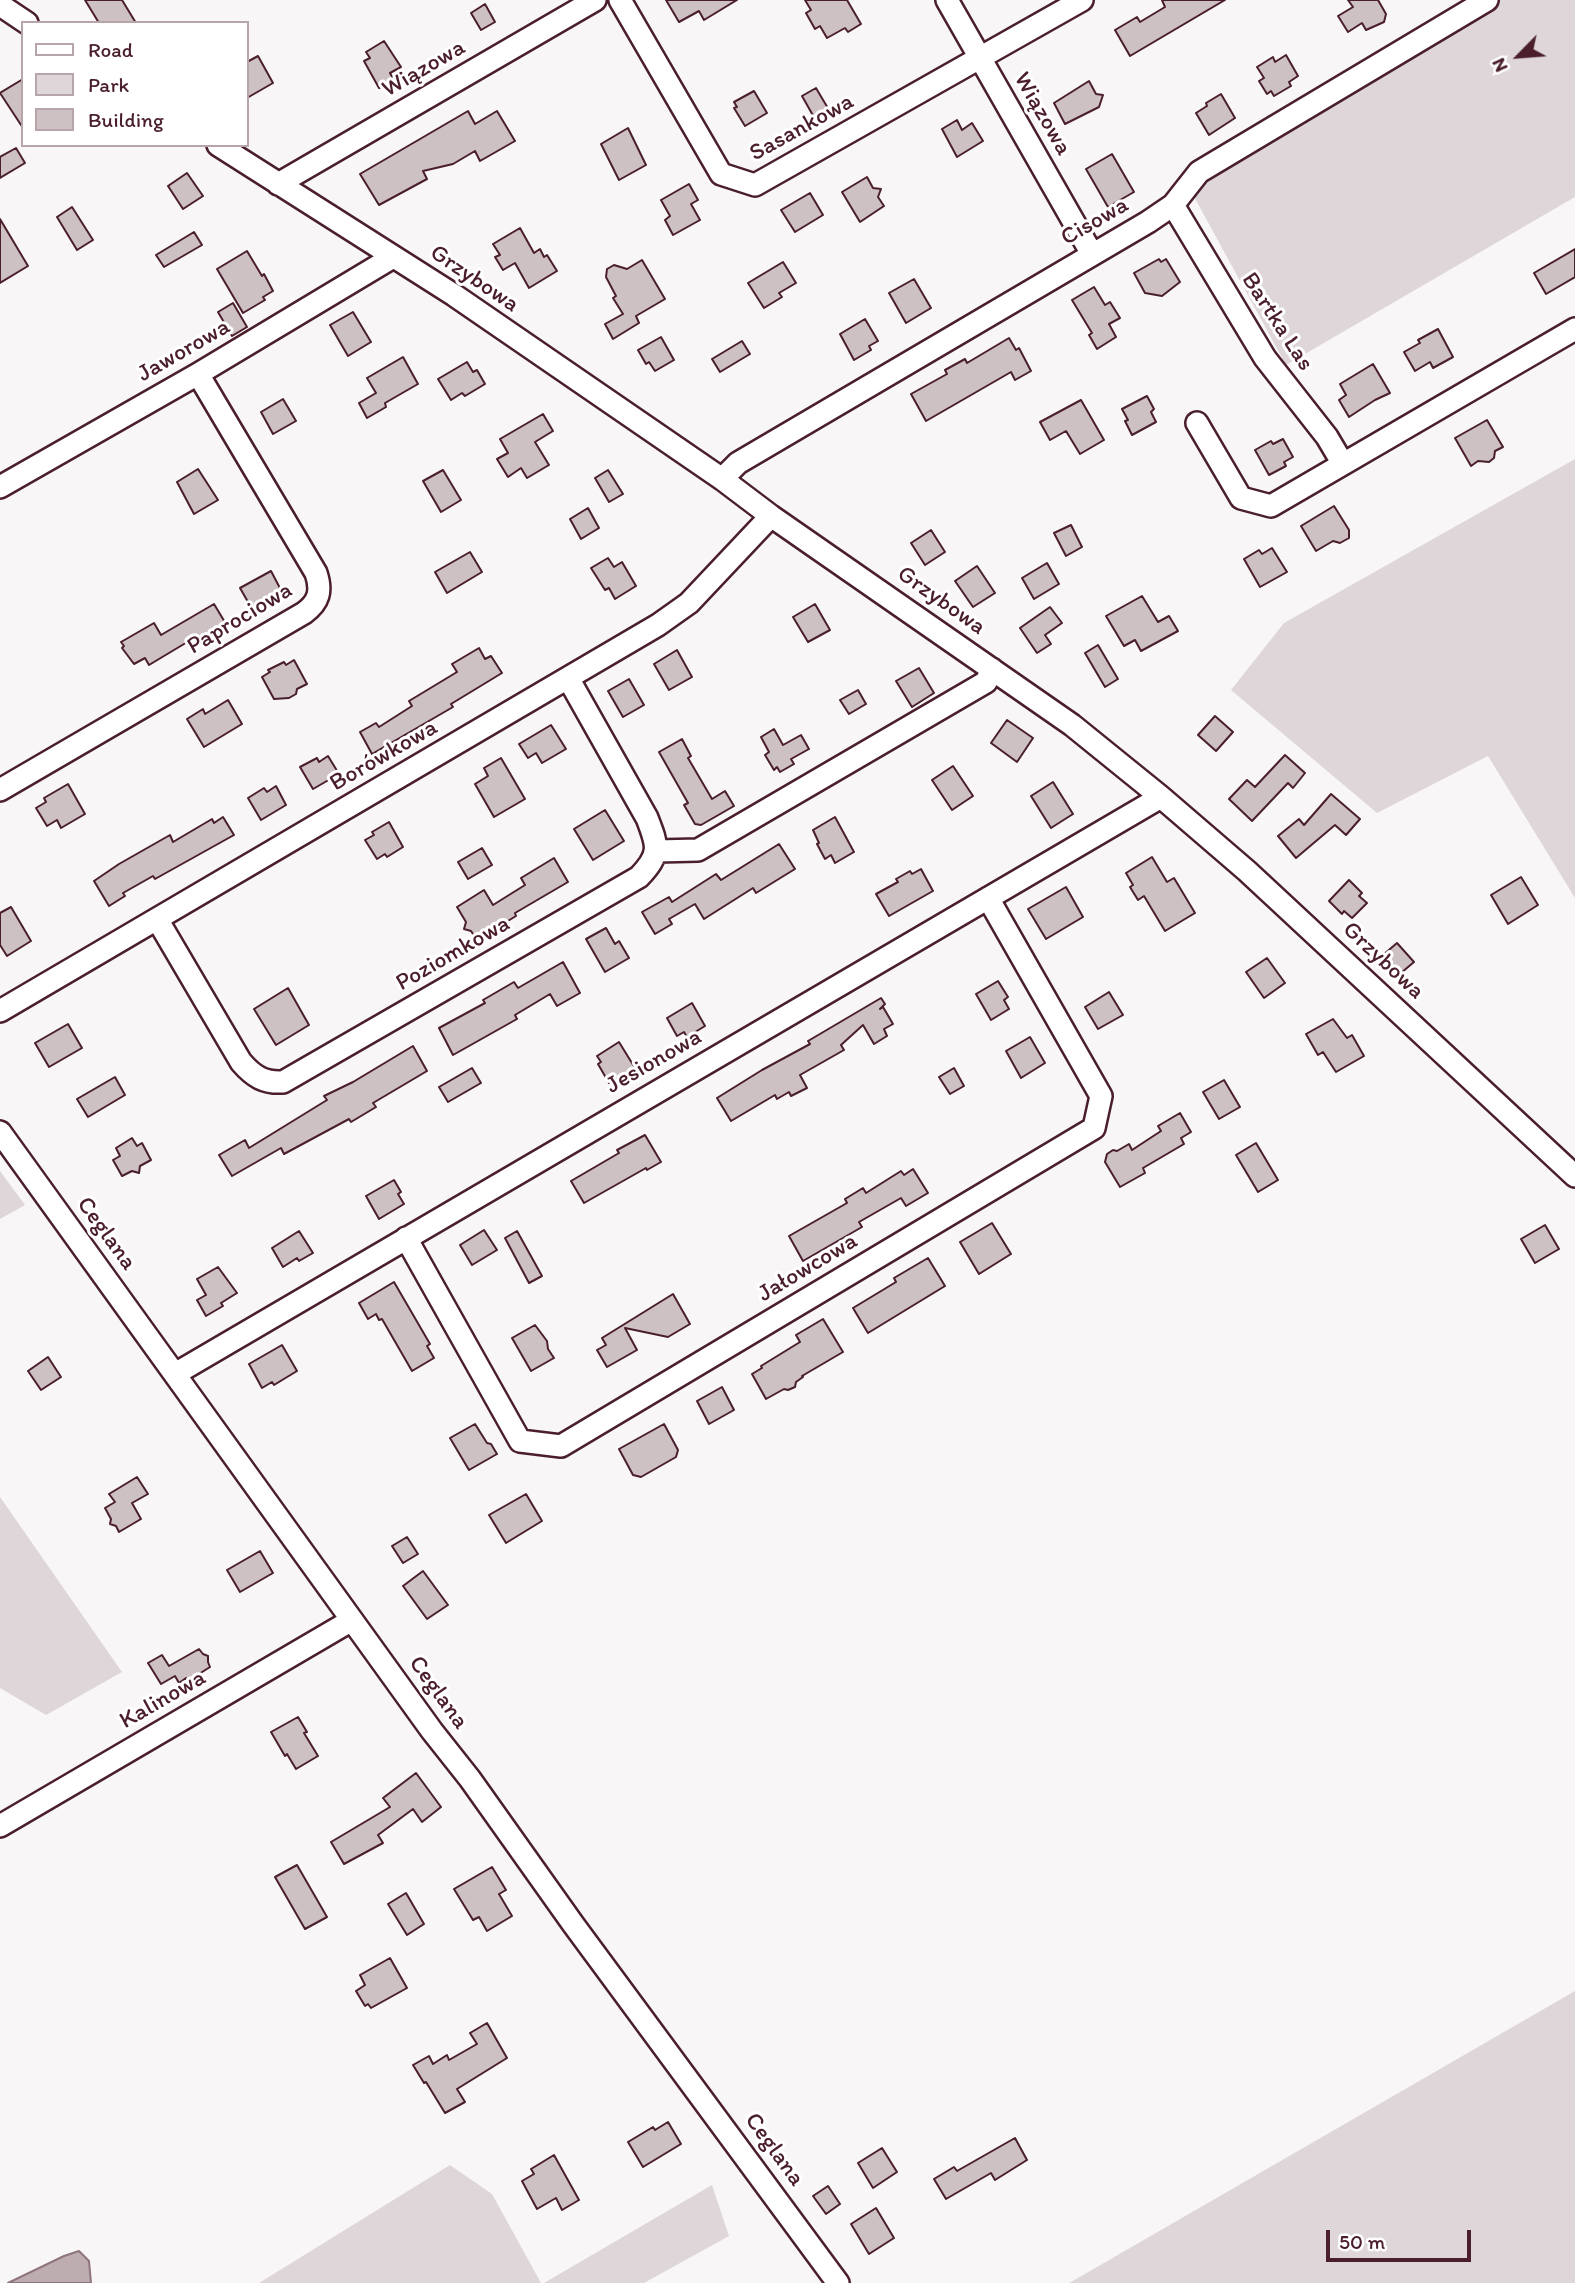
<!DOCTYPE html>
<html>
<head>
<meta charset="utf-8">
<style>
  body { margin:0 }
  #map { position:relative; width:1575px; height:2283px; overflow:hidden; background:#f8f6f7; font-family:Itim,sans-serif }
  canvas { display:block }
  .legend { position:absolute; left:21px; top:21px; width:228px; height:126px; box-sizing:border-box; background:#fff; border:2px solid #b7a5aa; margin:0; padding:9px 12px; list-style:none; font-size:21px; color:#4a1f2b }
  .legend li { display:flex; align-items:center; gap:14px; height:35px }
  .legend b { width:35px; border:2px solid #b7a5aa }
  .north { position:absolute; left:1484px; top:21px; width:70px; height:70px; -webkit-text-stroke:5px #fff; paint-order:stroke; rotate:245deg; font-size:19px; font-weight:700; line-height:28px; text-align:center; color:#4a1f2b }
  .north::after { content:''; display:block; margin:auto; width:24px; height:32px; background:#4a1f2b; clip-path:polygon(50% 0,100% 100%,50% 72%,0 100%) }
  .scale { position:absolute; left:1326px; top:2230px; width:145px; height:32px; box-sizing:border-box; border:4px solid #4a1f2b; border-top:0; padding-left:9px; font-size:21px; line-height:24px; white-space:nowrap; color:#4a1f2b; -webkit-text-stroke:5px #fff; paint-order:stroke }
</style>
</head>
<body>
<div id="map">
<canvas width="1575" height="2283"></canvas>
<ul class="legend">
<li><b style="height:9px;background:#fff"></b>Road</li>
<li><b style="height:19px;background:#ded6d9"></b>Park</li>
<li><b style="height:19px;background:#cdc1c4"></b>Building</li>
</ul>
<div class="north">N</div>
<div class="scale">50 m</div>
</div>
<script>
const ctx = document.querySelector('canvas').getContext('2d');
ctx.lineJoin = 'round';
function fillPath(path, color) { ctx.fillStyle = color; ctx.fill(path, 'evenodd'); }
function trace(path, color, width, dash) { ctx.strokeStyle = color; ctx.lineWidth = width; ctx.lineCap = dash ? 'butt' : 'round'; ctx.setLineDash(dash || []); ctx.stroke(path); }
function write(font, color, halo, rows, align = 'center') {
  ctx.font = font + ' Itim,sans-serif'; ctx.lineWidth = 6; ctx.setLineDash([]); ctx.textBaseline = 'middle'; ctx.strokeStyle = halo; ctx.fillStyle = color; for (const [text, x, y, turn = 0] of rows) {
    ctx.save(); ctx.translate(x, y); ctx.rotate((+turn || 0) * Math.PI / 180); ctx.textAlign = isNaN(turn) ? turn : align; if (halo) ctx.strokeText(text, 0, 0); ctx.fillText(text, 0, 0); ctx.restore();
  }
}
const green = new Path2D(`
  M1482,0h93v197l-289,168 -94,-172 197,-135z
  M1575,459v439l-87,-142 -111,57 -146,-123 53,-67z
  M0,1171l25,34 -25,14z
  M0,1497l122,175 -76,43 -46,-27z
  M1575,1991v292h-506l2,-1z
  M450,2165l42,29 49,89h-282z
  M712,2185l17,51 -85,47h-100z`);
const water = new Path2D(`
  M79,2251l10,10 2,22h-83l56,-27z`);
const building = new Path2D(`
  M85,0h37l14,23h-37z
  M666,0h71l-33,20 -5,-9 -20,11z
  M805,0h42l14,24 -13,8 -3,-4 -18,10 -7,-12 -5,3 -9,-16 5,-3z
  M1162,0h63l-95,56 -15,-26 22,-13 3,5 25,-15z
  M1348,0h30l8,14 -2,8 -18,8 -4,-7 -14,9 -10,-16 15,-9z
  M485,4l10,18 -14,8 -10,-17z
  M384,41l17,26 -11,6 4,7 -15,8 -15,-27 6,-3 -4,-6z
  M1286,55l12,21 -9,6 2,4 -17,10 -3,-5 -4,3 -8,-13 5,-3 -7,-11 16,-10 2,5z
  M258,56l15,27 -26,15v-36z
  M23,79v49l-23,-35z
  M1089,81l7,13 7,1 -4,12 -34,17 -11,-21z
  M816,88l13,22 -14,9 -13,-23z
  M754,91l13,22 -22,13 -11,-18 3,-1 -3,-5z
  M1221,94l14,24 -26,17 -13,-22 11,-7 -1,-3z
  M468,111l7,13 22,-13 18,30 -35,20 -5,-10 -22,13 -30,7 4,8 -48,26 -19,-31z
  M957,120l5,10 10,-7 11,18 -26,16 -15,-28z
  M628,128l18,37 -27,15 -18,-36z
  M16,148l9,15 -25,15v-21z
  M1112,154l22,38 -26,15 -22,-38z
  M187,173l16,23 -20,13 -15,-23z
  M867,177l6,11 8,1 -3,8 6,9 -24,16 -18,-30z
  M689,184l9,16 -7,4 9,16 -27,15 -8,-15 5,-4 -9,-16z
  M810,193l13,22 -28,17 -14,-22z
  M72,207l21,33 -16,10 -20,-33z
  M0,219l28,47 -28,17z
  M520,228l14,25 6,-4 4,8 3,-2 10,16 -28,17 -14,-25 -12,7 -8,-13 5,-2 -7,-11z
  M194,232l8,13 -38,22 -8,-12z
  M1575,249v28l-29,17 -12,-21z
  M247,251l15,25 2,-2 9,17 -10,6 2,3 -22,13 -26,-44z
  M1159,259l2,3 5,-3 14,23 -18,14 -17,-3 -11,-20z
  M642,260l23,39 -29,17 3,7 -26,16 -8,-15 18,-10 -10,-16 3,-2 -10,-19 1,-8 7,-4 13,4z
  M783,262l13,21 -17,10 3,4 -18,11 -16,-25z
  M914,279l17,29 -25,15 -17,-30z
  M1094,287l11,18 5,-3 10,16 -11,6 7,13 -19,12 -8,-14 3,-2 -20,-33z
  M233,303l14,24 -15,9 -14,-24z
  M353,312l18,30 -23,14 -18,-31z
  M865,319l13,22 -9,5 2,4 -17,10 -14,-26z
  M1438,329l15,28 -20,11 -3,-6 -15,9 -11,-19 16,-9 -2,-3z
  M661,337l13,23 -19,11 -6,-9 -3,2 -8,-14z
  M1009,338l7,12 3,-2 12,23 -16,9 -4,-8 -85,49 -15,-27 36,-20 -2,-4 20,-11 2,4z
  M742,341l8,13 -30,18 -8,-13z
  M403,357l15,27 -33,19 1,4 -19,11 -8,-15 17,-10 -9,-15z
  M467,362l6,10 4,-2 8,14 -20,12 -3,-3 -11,7 -13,-21z
  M1373,364l17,29 -15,7 -26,17 -10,-17 7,-5 -6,-11z
  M1147,396l7,13 -3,3 5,10 -24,13 -7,-14 3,-1 -6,-11z
  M283,399l13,22 -23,13 -12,-22z
  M1081,400l23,40 -24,14 -14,-23 -16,9 -10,-18z
  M543,414l10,17 -18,11 14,23 -22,13 -6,-10 -13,9 -11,-18 11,-6 -8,-14z
  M1487,420l16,27 -8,4 -1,7 -5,4 -11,-1 -7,5 -16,-28z
  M1283,439l10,18 -9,5 2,4 -17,9 -14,-25 16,-9 2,3z
  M198,469l20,31 -24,14 -17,-32z
  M443,470l18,30 -20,12 -18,-31z
  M608,470l15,24 -14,8 -14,-24z
  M1334,506l15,24v8l-9,5 -7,-2 -17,10 -15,-25z
  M588,508l11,20 -18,11 -11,-20z
  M1071,525l11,22 -16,9 -12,-23z
  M931,530l14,22 -20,13 -14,-22z
  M1272,548l15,24 -27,15 -16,-28 15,-9 3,4z
  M470,552l12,20 -35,21 -12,-21z
  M608,558l6,9 8,-5 14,24 -21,13 -6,-11 -4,2 -14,-22z
  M1047,563l12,21 -25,15 -12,-21z
  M977,566l18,27 -22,14 -18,-26z
  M271,571l11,21 -30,17 -12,-21z
  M1142,596l16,26 11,-6 9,15 -37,20 -6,-11 -11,6 -18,-30z
  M214,604l12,20 -30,18 -2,-4 -45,27 -4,-7 -11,6 -12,-16 2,-2 -3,-4 33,-19 7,12z
  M815,604l15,26 -22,12 -15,-25z
  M1050,607l12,16 -17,12 6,9 -14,9 -17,-25z
  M1098,645l20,34 -13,8 -20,-34z
  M479,648l6,11 6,-3 11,17 -51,31 2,3 -81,47 -12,-22 16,-9 3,4 33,-21 -3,-5 48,-29 -5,-8z
  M677,650l15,27 -23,13 -15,-26z
  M294,660l13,24 -10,5 -1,5 -7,4 -15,1 -12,-22 8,-5 -2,-2 16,-8 2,3z
  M919,668l15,25 -22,14 -16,-26z
  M629,679l15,26 -21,12 -15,-26z
  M858,690l8,14 -17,10 -9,-14z
  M228,700l14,24 -38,23 -17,-28 16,-10 2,5z
  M1215,716l18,16 -17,19 -18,-16z
  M1007,720l26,18 -16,24 -26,-19z
  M551,725l15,24 -24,14 -6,-10 -8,5 -9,-14z
  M774,729l9,16 18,-10 8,14 -18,10 3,5 -14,8 -3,-5 -3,3 -9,-15 4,-3 -8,-15z
  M682,739l9,17 -3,2 24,41 13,-8 9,15 -33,19 -6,-1 -11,-19 4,-2 -29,-51z
  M1285,755l20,18 -12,15 -5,-5 -36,38 -23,-22 18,-19 8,7z
  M328,756l11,18 -26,15 -13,-22 17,-9 2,4z
  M501,758l24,41 -31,18 -19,-33 13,-8 -4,-8z
  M953,766l20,30 -21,14 -20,-30z
  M1053,782l20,32 -22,14 -20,-32z
  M68,784l17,30 -24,14 -4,-8 -10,6 -11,-18 10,-6 -2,-4z
  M276,786l10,19 -25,15 -13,-22 16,-10 3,4z
  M1331,794l29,25 -14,16 -11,-10 -39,33 -18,-22 21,-17 5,6z
  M605,810l19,31 -31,19 -19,-31z
  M223,817l11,18 -79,44 -2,-3 -30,17 2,3 -16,10 -15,-25 25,-17 51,-29 3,7 39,-23 2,4z
  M835,817l19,35 -19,11 -4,-8 -6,4 -8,-15 2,-1 -6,-13z
  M389,822l14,25 -16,10 -2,-3 -8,5 -12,-19 9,-5 -2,-3z
  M779,844l16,25 -39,24 -3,-5 -49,31 -9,-15 -26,15 3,5 -17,10 -13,-22 27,-15 3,5 44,-28 5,6z
  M482,848l10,17 -24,14 -10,-17z
  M1152,857l15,25 7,-4 21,35 -30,18 -21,-35 -6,4 -8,-13 3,-2 -7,-12z
  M554,858l14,24 -53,31 1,3 -39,24 -6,-9 -7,-2 2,-7 -9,-15 27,-17 9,15 32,-20 -4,-7z
  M921,869l12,22 -44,25 -13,-22 22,-12 -2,-3 14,-8 2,3z
  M1521,877l17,28 -30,19 -17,-29z
  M1349,880l13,13 -3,3 8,7 -15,15 -8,-7 -2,3 -13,-13z
  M1066,887l17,30 -37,22 -18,-30z
  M11,907l20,34 -24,15 -7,-11v-32z
  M606,928l9,16 4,-3 10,17 -24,14 -19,-33z
  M1397,943l17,19 -13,11 -18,-18z
  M1267,958l18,25 -21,15 -18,-26z
  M563,962l17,31 -23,13 -7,-12 -35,21 2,4 -64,36 -14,-27 46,-25 -2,-3 31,-18 4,6z
  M998,981l10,16 -4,3 5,9 -18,11 -15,-26z
  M288,988l21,37 -33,20 -22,-36z
  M1109,992l14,23 -25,14 -13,-22z
  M881,998l4,6 -5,5 3,-2 10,17 -9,5 3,7 -13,8 -11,-19 -22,20 3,5 -44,25 7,13 -16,8 -2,-4 -12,7 -2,-4 -44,26 -14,-23 45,-28 48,-26 -2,-3z
  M692,1003l13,23 -18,11 -3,-5 -7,4 -10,-18z
  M1333,1019l14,19 5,-3 12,21 -28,16 -13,-20 -5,3 -12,-21z
  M68,1024l14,24 -33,19 -14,-24z
  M1030,1037l15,26 -24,15 -15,-27z
  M619,1042l16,26 -26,15 -11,-19 3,-2 -4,-6z
  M413,1046l14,25 -54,32 3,4 -25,15 -2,-3 -65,35 -3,-6 -49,28 -13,-21 26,-15 4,8 78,-48 -3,-4 29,-14z
  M472,1068l9,15 -33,19 -9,-15z
  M954,1068l10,18 -14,8 -11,-17z
  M115,1077l10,18 -37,22 -11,-18z
  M1224,1080l16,27 -21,12 -16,-27z
  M1180,1113l11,19 -10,6 3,6 -41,24 2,5 -25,14 -15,-25 2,-8 6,-4 4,1 12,-7 3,6 29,-19 -3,-5z
  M645,1135l16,27 -14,8 -1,-2 -62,35 -13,-22 48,-28 -2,-3z
  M132,1138l5,8 5,-3 9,17 -11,6 -1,7 -7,-2 -10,5 -9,-16 7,-4 -4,-8z
  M1256,1143l22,37 -20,12 -22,-37z
  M913,1169l15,24 -22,13 -5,-8 -42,24 3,5 -59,34 -14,-25 58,-33 -2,-4 18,-11 3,5 35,-22 3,4z
  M394,1180l7,12 -3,2 6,10 -25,15 -13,-23z
  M992,1223l19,31 -32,20 -19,-32z
  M1545,1225l14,24 -24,14 -14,-24z
  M484,1230l13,20 -25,15 -12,-20z
  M299,1231l14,22 -14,8 -2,-3 -14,9 -11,-19z
  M517,1231l25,45 -13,7 -24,-45z
  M928,1258l17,28 -77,47 -15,-25 43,-26 -2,-4z
  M218,1267l19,26 -16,10 2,3 -17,10 -9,-16 9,-5 -9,-16z
  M394,1282l36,62 -3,2 7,12 -22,13 -30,-52 -3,1 -3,-6 -8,5 -9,-16z
  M673,1294l17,30 -22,13 -43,-9 12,22 -30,17 -10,-17 9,-5 -4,-7z
  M823,1319l20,33 -41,24 1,1 -7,5 -1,5 -7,3 -4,-1 -18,10 -14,-25 10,-6 -1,-2 39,-24 -4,-7z
  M535,1325l12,16 1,8 6,9 -23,13 -19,-33z
  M282,1345l15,26 -23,14 -2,-3 -10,6 -13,-24z
  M48,1357l13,20 -20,13 -13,-19z
  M722,1387l12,23 -25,14 -12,-23z
  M475,1424l12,19 4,1 6,10 -28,16 -19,-32z
  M664,1424l14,26 -2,7 -35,20 -8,-2 -14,-26z
  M137,1477l11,17 -16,9 9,16 -22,13 -3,-6 -6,-2 1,-5 -6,-11 10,-6 -6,-8z
  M526,1494l16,27 -36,22 -17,-28z
  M407,1537l11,17 -15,9 -11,-17z
  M260,1551l13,22 -33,19 -13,-22z
  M423,1571l25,34 -21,14 -24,-33z
  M199,1649l4,5 5,2v6l2,5 -22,14 -2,-3 -7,5 -4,-7 -14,8 -13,-21 14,-8 7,11z
  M298,1717l9,15 -3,1 14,23 -22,13 -9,-15 -2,2 -14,-24z
  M416,1773l25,34 -19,15 -9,-13 -35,26 5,8 -39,21 -13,-22 59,-35 -7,-9z
  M297,1865l30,52 -22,12 -30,-52z
  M492,1867l14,23 -7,4 13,22 -25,15 -8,-14 -6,3 -19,-31z
  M406,1893l18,31 -17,11 -19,-31z
  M390,1958l17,30 -36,20 -3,-4 -3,2 -9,-15 9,-6 -5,-10z
  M487,2023l20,35 -50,31 8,13 -20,11 -19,-31 -2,1 -11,-18 16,-9 4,8 14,-9 2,5 28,-16 -7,-11z
  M668,2122l13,22 -38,23 -15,-25 25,-15 2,3z
  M1015,2138l12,22 -32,20 -4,-7 -45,26 -12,-20 20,-12 3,4z
  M882,2148l15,24 -24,16 -15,-25z
  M554,2155l25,45 -17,10 -6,-12 -19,11 -15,-28 12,-7 -3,-5z
  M828,2186l12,18 -14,10 -13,-18z
  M876,2208l18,30 -25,16 -18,-30z`);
const minor = new Path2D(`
  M620,0l101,174 34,11 327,-185
  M947,0l145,254
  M0,5l27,18
  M218,145l236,150 268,184 49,37 301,209 89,72 86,74 328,305
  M278,184l317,-184
  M1173,205l92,153 62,79 16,27
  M1197,423l44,75 30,8 304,-177
  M722,479l16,-16 410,-241 25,-17 26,-33 288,-172
  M0,487l198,-113 195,-117
  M0,790l304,-177c15,-11 18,-22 12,-40l-118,-199
  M657,851l41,-1 288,-168 6,-13
  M157,919l84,143c13,15 23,21 42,20l356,-205c22,-23 19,-31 8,-59l-79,-140
  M0,1011l658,-386 31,-22 82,-87
  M0,1132l432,599 38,48 103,145 265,359
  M406,1238l114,203 41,5 533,-318 7,-32 -113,-198
  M175,1374l986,-577
  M0,1826l352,-206`);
const streetNames = [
  ["Wiązowa",424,69,-30],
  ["Wiązowa",1042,114,60],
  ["Sasankowa",802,128,-29],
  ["Cisowa",1095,222,-30],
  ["Grzybowa",474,279,34],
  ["Bartka Las",1277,322,57],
  ["Jaworowa",184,351,-30],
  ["Grzybowa",941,601,35],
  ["Paprociowa",240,619,-31],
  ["Borówkowa",384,756,-30],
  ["Poziomkowa",453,954,-30],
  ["Grzybowa",1383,961,43],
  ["Jesionowa",654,1062,-30],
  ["Ceglana",106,1234,54],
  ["Jałowcowa",808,1268,-31],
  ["Ceglana",438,1693,54],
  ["Kalinowa",163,1700,-30],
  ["Ceglana",774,2150,54]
];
fillPath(green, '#ded6d9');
fillPath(water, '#bdadb0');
trace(water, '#8f747b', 2);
fillPath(building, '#cdc1c4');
trace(building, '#4a1f2b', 2);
trace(minor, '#4a1f2b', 26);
trace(minor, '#fff', 21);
write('24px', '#4a1f2b', '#fff', streetNames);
</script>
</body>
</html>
